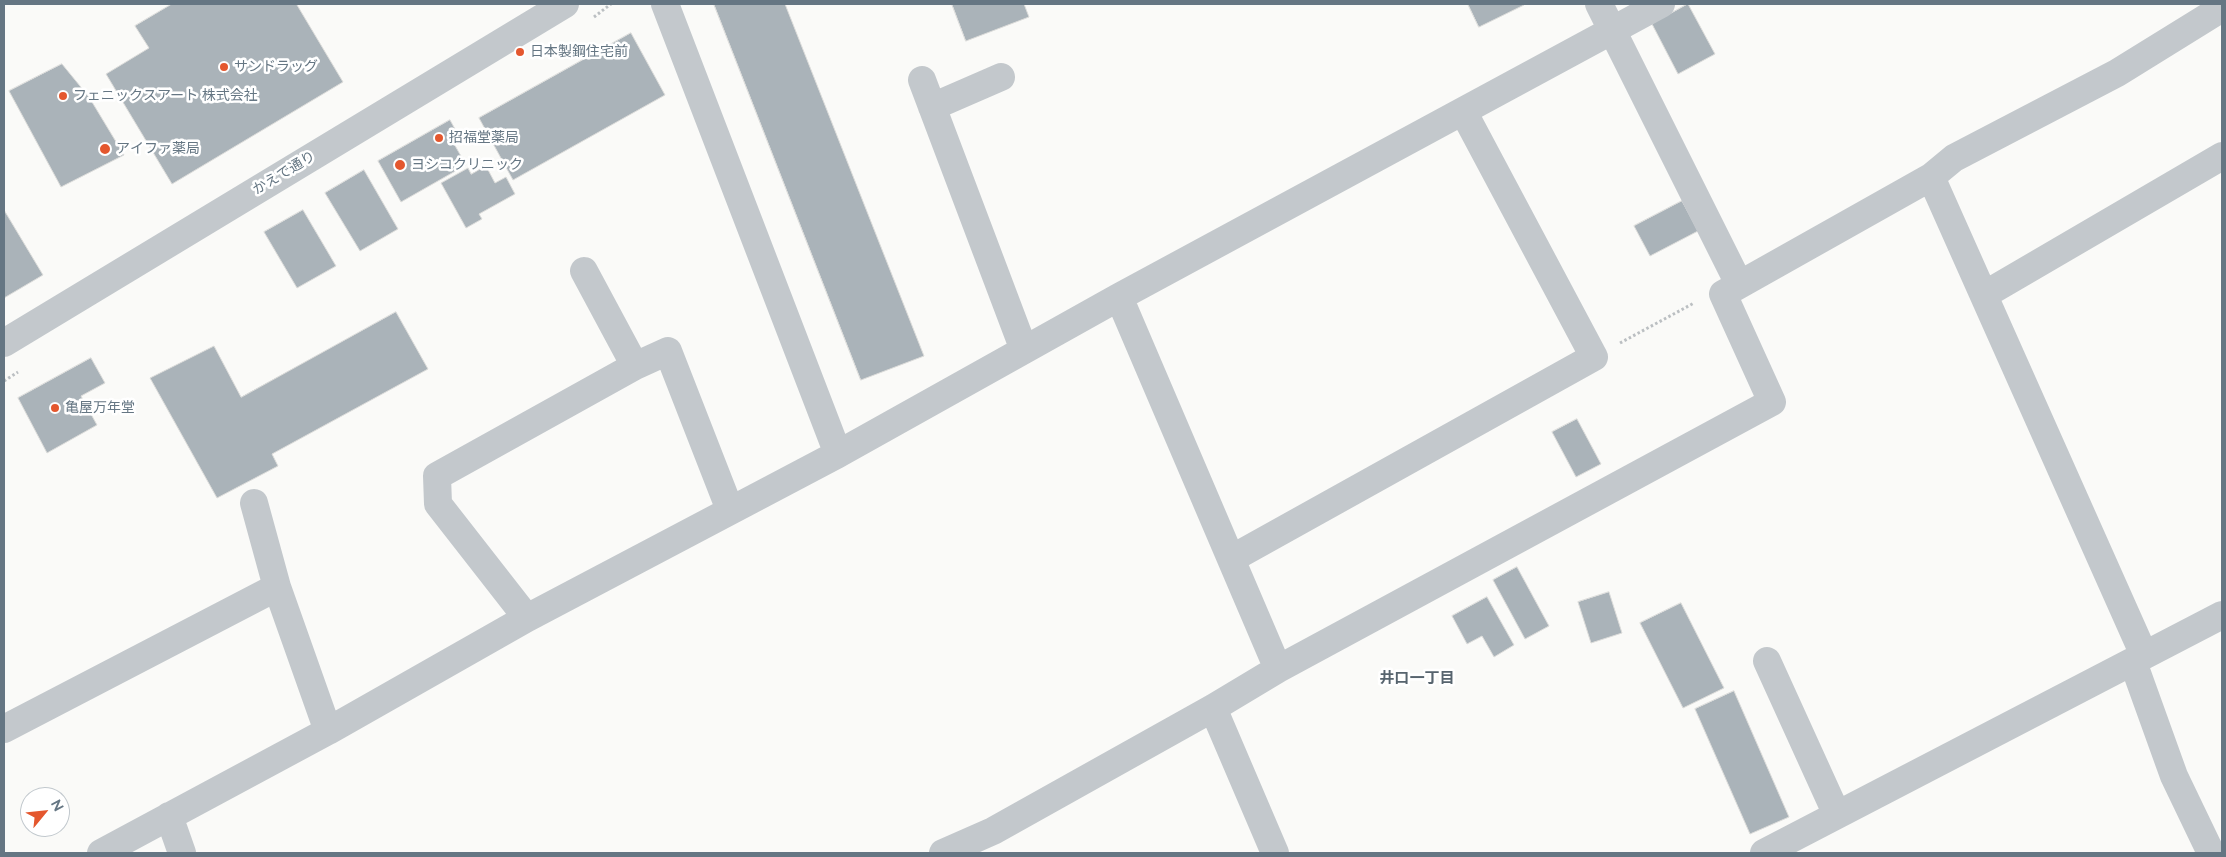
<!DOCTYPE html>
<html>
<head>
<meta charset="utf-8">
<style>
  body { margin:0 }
  #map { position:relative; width:2226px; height:857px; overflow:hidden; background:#fafaf8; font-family:Raleway,sans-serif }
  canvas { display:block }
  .frame { position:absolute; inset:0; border:5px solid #657683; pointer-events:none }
  .north { position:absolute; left:20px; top:787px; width:50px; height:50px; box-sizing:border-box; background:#fff; border:1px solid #c1c8cd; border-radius:50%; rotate:62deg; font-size:14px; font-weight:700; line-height:20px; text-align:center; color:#657683 }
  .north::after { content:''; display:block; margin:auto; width:18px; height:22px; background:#e4572e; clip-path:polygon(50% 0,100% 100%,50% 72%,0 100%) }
</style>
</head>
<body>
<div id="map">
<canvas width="2226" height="857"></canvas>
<div class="frame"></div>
<div class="north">N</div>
</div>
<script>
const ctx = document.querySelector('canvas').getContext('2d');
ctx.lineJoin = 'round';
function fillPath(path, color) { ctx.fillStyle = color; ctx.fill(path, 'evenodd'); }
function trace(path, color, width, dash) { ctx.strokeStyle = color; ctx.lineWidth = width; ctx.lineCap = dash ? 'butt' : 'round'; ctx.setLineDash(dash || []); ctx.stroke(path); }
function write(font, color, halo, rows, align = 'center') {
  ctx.font = font + ' Raleway,"Noto Sans JP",sans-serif'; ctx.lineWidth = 5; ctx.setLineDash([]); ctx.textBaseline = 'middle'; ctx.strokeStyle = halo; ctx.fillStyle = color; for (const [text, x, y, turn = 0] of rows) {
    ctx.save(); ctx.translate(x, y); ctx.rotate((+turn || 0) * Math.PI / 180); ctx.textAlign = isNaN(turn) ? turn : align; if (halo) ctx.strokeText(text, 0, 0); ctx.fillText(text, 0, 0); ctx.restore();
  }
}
const building = new Path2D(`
  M172,4h128l-3,1 46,77 -171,102 -66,-110 43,-26 -14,-22z
  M714,4h71l139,352 -63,24z
  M952,4h72l5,13 -63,24z
  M1468,4h56v1l-45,22z
  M1688,4l27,50 -37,20 -26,-50z
  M631,33l34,62 -152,85 -34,-62z
  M62,64l27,33 35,58 -63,32 -52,-96z
  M450,120l10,18 -7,4 13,23 -65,37 -23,-41z
  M486,166l9,17 11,-6 9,17 -36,20 3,5 -16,9 -25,-45 27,-15 3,6z
  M364,170l34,59 -38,22 -35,-58z
  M1682,201l16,30 -48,25 -16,-30z
  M4,210l39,65 -39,23z
  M303,210l33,56 -39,22 -33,-56z
  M396,312l32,57 -156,85 6,12 -61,32 -67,-120 64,-32 27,51z
  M91,358l14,25 -24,13 16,29 -50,28 -29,-55z
  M1577,419l24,45 -25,13 -24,-45z
  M1517,567l32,59 -24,13 -32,-59z
  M1609,592l13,41 -31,10 -13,-41z
  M1487,597l27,48 -20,12 -12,-21 -15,8 -15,-28z
  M1681,603l43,85 -41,20 -43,-85z
  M1734,691l55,126 -39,17 -55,-125z`);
const path = new Path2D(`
  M594,17l17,-13
  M1620,343l74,-40
  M4,381l14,-9`);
const minor = new Path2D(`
  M665,4l173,450
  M1599,4l140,280
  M922,80l102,270
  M932,107l69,-30
  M1931,177l213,478
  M584,271l51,95
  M1984,295l238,-139
  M1119,297l159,372
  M4,343l561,-339
  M254,503l23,84 51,144
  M1231,559l363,-202 -131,-246
  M527,618l-89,-114 -1,-28 198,-110 33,-15 62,159
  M1767,661l70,154
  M2133,662l41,114 37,77
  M1213,708l62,145
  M4,729l273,-142
  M169,816l13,37
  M101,853l227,-122 199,-113 311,-164 281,-157 542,-293
  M943,853l50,-22 220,-123 65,-39 494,-267 -49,-108 208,-117 23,-19 163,-85 105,-65
  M1764,853l458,-238`);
const markers = [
  [520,52,5,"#e4572e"],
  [224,67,5,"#e4572e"],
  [63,96,5,"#e4572e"],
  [439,138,5,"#e4572e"],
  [105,149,6,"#e4572e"],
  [400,165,6,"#e4572e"],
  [55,408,5,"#e4572e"]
];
const poiNames = [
  ["日本製鋼住宅前",530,52],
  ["サンドラッグ",234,67],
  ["フェニックスアート 株式会社",73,96],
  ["招福堂薬局",449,138],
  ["アイファ薬局",116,149],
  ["ヨシコクリニック",411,165],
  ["亀屋万年堂",65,408]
];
const streetNames = [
  ["かえで通り",284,173,-31]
];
const neighbourhoodNames = [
  ["井口一丁目",1417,678]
];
fillPath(building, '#aab3b9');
trace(building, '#dcdcda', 1);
trace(path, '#bbbfc2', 3, [2.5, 2.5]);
trace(minor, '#c3c8cc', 28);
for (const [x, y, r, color] of markers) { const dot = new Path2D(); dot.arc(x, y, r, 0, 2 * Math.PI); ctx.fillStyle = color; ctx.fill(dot); trace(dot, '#fff', 2); }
write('14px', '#657683', '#fff', poiNames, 'left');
write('14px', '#657683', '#fff', streetNames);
write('bold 15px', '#57646e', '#fff', neighbourhoodNames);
</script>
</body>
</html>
